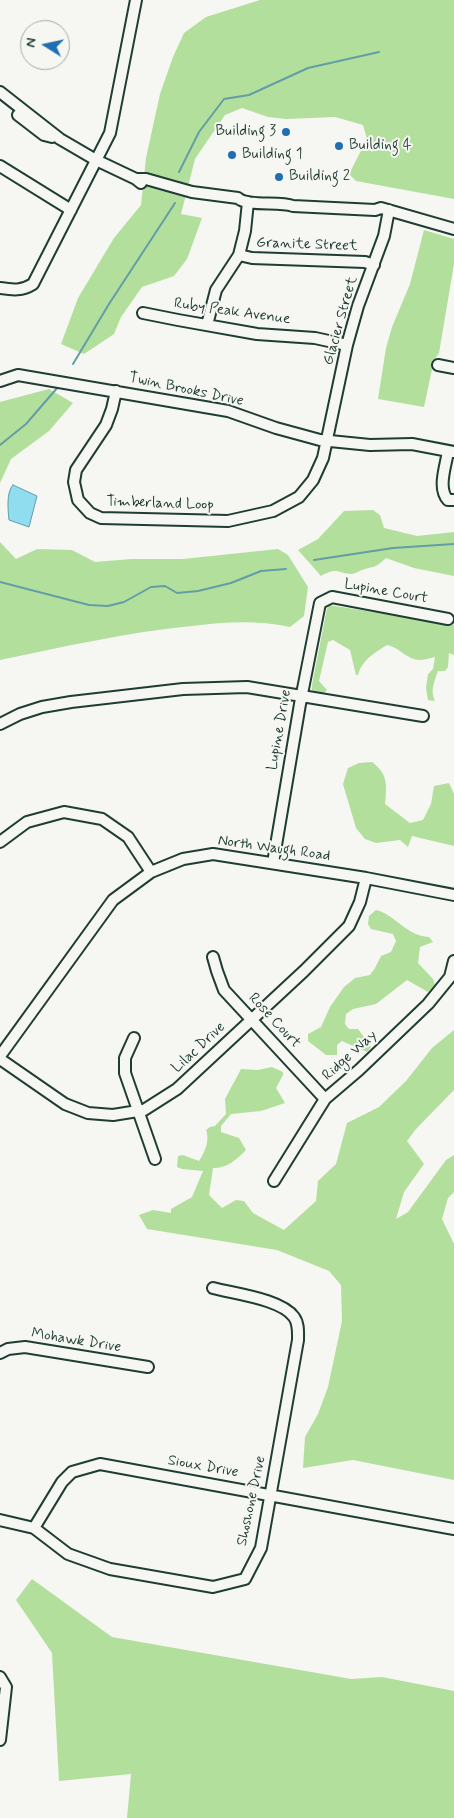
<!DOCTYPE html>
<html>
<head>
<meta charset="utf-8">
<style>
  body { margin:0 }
  #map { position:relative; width:454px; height:1818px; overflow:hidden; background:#f6f6f2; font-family:Mynerve,sans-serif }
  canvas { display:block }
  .north { position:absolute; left:20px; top:20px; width:50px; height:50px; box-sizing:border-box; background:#f6f6f2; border:1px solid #a0aca6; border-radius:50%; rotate:280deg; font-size:14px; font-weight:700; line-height:20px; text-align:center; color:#1f3d34 }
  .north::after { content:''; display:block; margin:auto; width:18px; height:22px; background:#1f6fb2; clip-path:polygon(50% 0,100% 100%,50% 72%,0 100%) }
</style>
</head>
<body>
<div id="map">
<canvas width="454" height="1818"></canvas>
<div class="north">N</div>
</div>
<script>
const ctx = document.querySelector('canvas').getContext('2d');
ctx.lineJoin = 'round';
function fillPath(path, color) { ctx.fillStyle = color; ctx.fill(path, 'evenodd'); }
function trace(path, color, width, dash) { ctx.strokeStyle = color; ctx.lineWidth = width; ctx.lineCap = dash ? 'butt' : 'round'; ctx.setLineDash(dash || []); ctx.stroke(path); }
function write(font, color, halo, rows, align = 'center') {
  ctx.font = font + ' Mynerve,sans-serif'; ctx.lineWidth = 4; ctx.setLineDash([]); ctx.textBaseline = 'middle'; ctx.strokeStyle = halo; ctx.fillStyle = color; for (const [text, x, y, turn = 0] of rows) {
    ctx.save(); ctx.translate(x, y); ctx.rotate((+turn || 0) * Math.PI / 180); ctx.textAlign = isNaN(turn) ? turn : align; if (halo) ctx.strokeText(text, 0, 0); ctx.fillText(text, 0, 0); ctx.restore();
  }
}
const green = new Path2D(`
  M260,0h194v199l-98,-18 -7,-7 18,-35 -4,-14 -28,-8 -49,2 -18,-2 -26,-9 -17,7 -30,44 -14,55 21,4 -15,41 -13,17 -32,11 -21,30 -7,17 -30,20 -23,-10 17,-46 36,-60 27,-33 5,-47 14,-64 13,-37 11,-24 22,-16z
  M424,230l30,9v25l-15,89 -5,7 -10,47 -46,-8 8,-51 6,-21 18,-43z
  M49,389l24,14 -24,28 -38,28 -11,24v-81z
  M373,510l7,5 4,13 33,8 37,-4v44l-40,-8 -28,-10c-12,11 -9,7 -24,12 -3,1 -7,4 -11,4 -15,-1 -13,-7 -30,2l-23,-26 20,-11 26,-28z
  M0,542l16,17 21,-10 35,1 23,12 36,-3h52l95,-10 10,6 20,32 -4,29 -14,11c-34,-7 -64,-5 -98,-1 -65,6 -128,21 -192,34z
  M329,605l125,20v30l-5,-2 -1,14 -3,4h-7c-4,11 -8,20 -3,30l-7,-1 -2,-12 2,-14 5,-5 2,-12c-5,1 -11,3 -16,3 -13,-1 -20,-13 -32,-15 -13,8 -25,15 -29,30h-2l-6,-25 -17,-10 -5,2 -9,39 8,9 -3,3c-5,1 -8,1 -12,-3v-5l15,-77z
  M372,762c16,12 15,23 13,42l25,19 13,-3 8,-16 3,-18 15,-3 5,11v52l-42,-10 -4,11 -8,-7 -24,3 -11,-4 -9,-11 -13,-44 5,-16 11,-5z
  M376,910c20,5 30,26 53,27l4,5 -13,5 -2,16 15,16 2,6 -7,7 -21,-12 -31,24 -23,5 -7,5 -1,10 4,5h9l13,18 -4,5 -25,-11 -5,4v10h-11l-18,-14v-7l13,-7 9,-20 14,-20 11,-9 15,-3 5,-7 6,-12 10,-4 5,-11 -3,-7 -22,-5 -3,-5 1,-8z
  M454,1030v60l-38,39 -9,12 17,23 -20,28 -8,27 12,-7 38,-52 8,-5v37l-6,6 -6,21 12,25v236l-101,-20 -50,8 2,-31 13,-23 10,-27 14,-66 -1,-36 -12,-14 -52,-21 -130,-21 -8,-14 14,-5 18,3v-4l21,-12 11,-26 -21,-2 -5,-2 1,-11 5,-1 16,6c6,-9 11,-21 7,-31l4,-3 5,-1 11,-12 -1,-15 16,-30 17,1 14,-3 11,5v3l-7,13 9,15 -24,8 -30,3 -10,12v6l18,6 7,12c-10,10 -18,18 -33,18l-4,27 13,13 14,-8 8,1 9,12 31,17 32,-29 2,-20 18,-17 11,-41 32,-16 27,-26 26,-33z
  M32,1579l80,58 239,42 31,-2 72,14v127h-327l4,-44 -72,7 -7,-128 -36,-53z`);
const water = new Path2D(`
  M13,485l24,11 -8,31 -20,-7c-1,-10 -3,-28 4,-35z`);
const stream = new Path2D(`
  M179,172l20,-40 25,-33 25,-4 59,-27 71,-16
  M73,364l36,-60 66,-101
  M0,445l26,-21 32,-37
  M314,560l79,-12 61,-4
  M0,582l89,23 19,1 16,-4 27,-15 14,-1 12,7 21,-2 33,-8 30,-12 25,-2`);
const minor = new Path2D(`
  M0,92l60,47 36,21 40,19 5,4
  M18,115l26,20 8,2
  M0,166l71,44
  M136,179h10l46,13 46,6c9,9 41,3 55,8l82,4 6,-2 73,21
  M239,255l13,3 113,4 9,3
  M0,288c13,2 22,3 33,-4l77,-151 26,-133
  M143,313l35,7 79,14 58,4 32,7
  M207,325l9,-35 23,-35 6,-24 3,-29
  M438,365l16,3
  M0,381l18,-6 210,36 48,17 44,12 50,5 42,-1 42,8
  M116,391l-4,18 -6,16 -30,45 -2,12 4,18 12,13 11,5 127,3 45,-10 26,-14 14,-17 10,-22 24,-113 11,-39 26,-70 5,-26
  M448,451c-2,15 -11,37 0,49h6
  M0,724l20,-10 22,-7 29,-5 112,-13 64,-2 176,29
  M0,842l27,-20 37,-10 38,7 26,18 23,35
  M273,863l27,-159 20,-101 12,-6 116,22
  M213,957l4,14 7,19 101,109
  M134,1038l-9,20v15l30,86
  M0,1056l113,-156 38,-28 32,-13 30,-5 153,24 88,17
  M0,1059l65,45 23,9 25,2 31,-5 33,-21 127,-118 45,-45 11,-24 6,-24
  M274,1181l51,-82 34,-29 69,-66 22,-27 4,-16
  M0,1353l8,-4 17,-2 123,20
  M0,1520l34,8 34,26 42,15 103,18 32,-8 16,-31 37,-208c0,-7 1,-16 -4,-23 -13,-18 -59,-23 -81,-29
  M34,1528l28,-46 10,-10 28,-8 354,65
  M0,1677l6,10 -6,53`);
const markers = [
  [286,132,5,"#1f6fb2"],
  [339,146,5,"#1f6fb2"],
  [232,155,5,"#1f6fb2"],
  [279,177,5,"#1f6fb2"]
];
const poiNames = [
  ["Building 3",276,132,"right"],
  ["Building 4",349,146],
  ["Building 1",242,155],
  ["Building 2",289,177]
];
const streetNames = [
  ["Granite Street",307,245,2],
  ["Ruby Peak Avenue",232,312,8],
  ["Glacier Street",341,321,-74],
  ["Twin Brooks Drive",186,390,12],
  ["Timberland Loop",160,504,2],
  ["Lupine Court",386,592,10],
  ["Lupine Drive",280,730,-80],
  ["North Waugh Road",274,849,8],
  ["Rose Court",274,1021,47],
  ["Lilac Drive",199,1048,-43],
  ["Ridge Way",350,1056,-42],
  ["Mohawk Drive",76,1341,9],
  ["Sioux Drive",203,1467,10],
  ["Shoshone Drive",252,1501,-78]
];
fillPath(green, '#b3df9d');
fillPath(water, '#90ddf0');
trace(water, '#639da5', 1);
trace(stream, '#639da5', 2);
trace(minor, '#1f3d34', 14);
trace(minor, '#f6f6f2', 10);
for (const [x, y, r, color] of markers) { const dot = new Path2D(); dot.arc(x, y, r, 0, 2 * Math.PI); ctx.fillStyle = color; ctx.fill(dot); trace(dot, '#f6f6f2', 2); }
write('15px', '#1f3d34', '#f6f6f2', poiNames, 'left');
write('15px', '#1f3d34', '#f6f6f2', streetNames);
</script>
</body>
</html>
